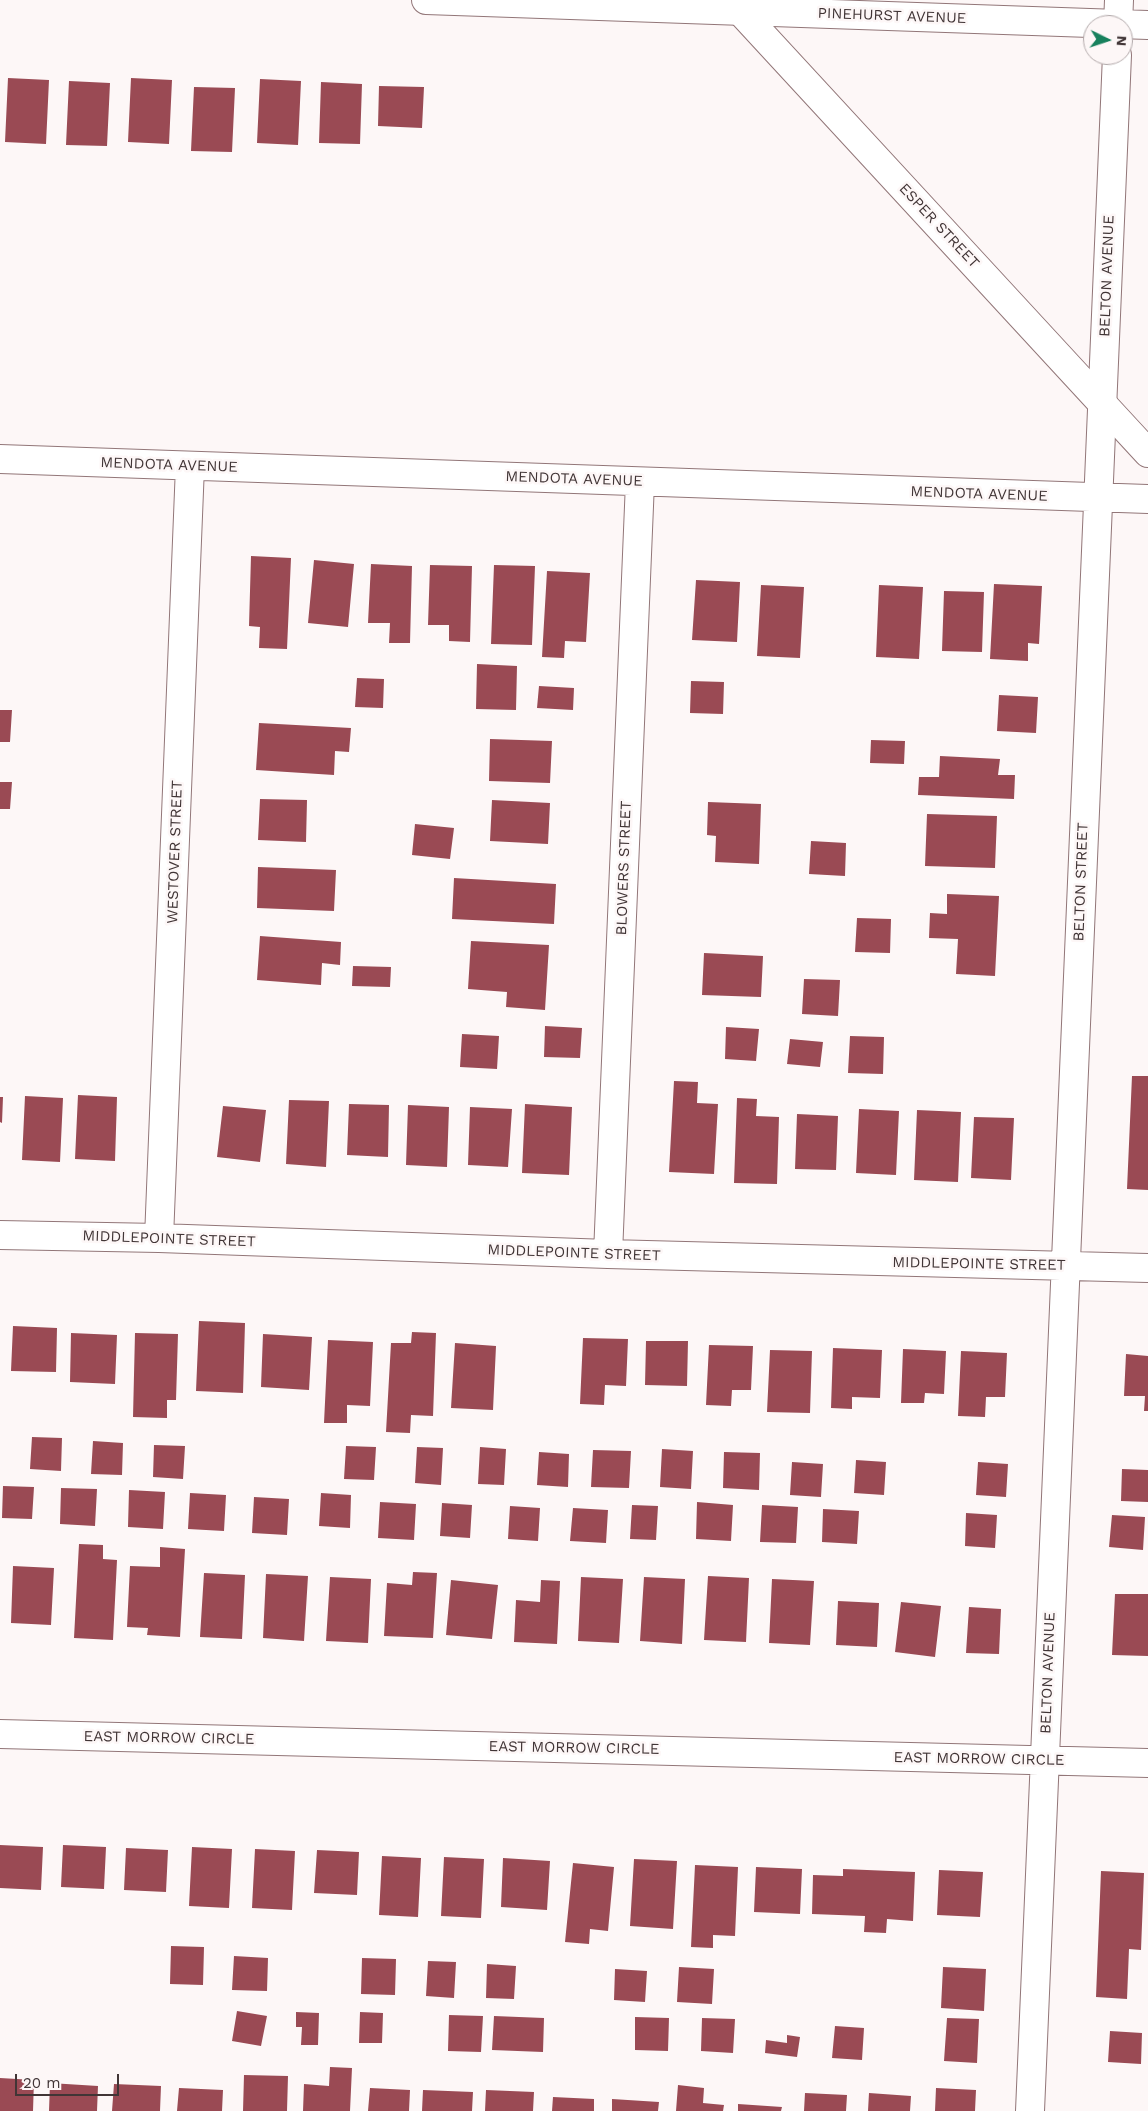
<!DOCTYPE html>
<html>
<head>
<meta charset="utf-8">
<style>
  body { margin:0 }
  #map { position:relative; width:1148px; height:2111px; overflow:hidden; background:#fdf7f7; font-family:"Work Sans",sans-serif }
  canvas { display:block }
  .north { position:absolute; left:1083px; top:15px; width:50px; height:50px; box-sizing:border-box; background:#fdf7f7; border:1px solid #b2a9aa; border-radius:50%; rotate:94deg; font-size:14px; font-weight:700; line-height:20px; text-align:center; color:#413536 }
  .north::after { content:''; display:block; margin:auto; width:18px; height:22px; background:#17815d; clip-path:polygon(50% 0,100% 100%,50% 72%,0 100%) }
  .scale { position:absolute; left:15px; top:2074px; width:104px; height:22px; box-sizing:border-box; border:2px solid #413536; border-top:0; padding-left:6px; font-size:15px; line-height:18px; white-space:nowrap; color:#413536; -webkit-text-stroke:4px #fdf7f7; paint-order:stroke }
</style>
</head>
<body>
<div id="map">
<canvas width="1148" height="2111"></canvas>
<div class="north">N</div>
<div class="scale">20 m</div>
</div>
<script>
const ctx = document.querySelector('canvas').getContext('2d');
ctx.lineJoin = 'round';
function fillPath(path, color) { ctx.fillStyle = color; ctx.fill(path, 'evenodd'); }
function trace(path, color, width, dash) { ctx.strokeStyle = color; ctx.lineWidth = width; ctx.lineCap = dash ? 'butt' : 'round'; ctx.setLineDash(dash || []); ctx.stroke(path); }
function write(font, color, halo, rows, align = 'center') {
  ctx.font = font + ' "Work Sans",sans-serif'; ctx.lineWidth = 5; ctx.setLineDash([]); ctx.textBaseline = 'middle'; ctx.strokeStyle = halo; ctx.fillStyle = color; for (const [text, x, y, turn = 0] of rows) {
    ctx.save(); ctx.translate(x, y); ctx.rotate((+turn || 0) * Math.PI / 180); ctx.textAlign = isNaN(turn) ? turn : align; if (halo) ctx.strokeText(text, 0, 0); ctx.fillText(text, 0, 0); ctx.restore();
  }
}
const building = new Path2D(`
  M8,78l41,2 -3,64 -41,-2z
  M131,78l41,2 -3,64 -41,-2z
  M260,79l41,2 -3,64 -41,-2z
  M69,81l41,2 -3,63 -41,-1z
  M321,82l41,2 -2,60 -41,-1z
  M379,86l45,1 -2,41 -44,-2z
  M194,87l41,1 -3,64 -41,-1z
  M251,556l40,2 -4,91 -28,-1 1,-21 -11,-1z
  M314,560l40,4 -6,63 -40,-4z
  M371,564l41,2 -2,77h-21l1,-20h-22z
  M430,565l42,1 -2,76 -21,-1v-16h-21z
  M494,565l41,1 -3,79 -41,-1z
  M547,571l43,2 -4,69 -21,-1 -1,17 -22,-1z
  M696,580l44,2 -3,60 -45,-2z
  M994,584l48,2 -3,58 -11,-1v18l-38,-2z
  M761,585l43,2 -4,71 -43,-2z
  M879,585l44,2 -4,72 -43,-2z
  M944,591l40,1 -2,60 -40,-1z
  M477,664l40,2 -1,44 -40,-1z
  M357,678l27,1 -1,29 -28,-1z
  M691,681l33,1 -1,32 -33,-1z
  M539,686l35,2 -1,22 -36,-2z
  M999,695l39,2 -2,36 -39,-2z
  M0,710h12l-2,32h-10z
  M259,723l92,5 -2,24 -14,-1 -1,24 -78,-5z
  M490,739l62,2 -2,42 -61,-2z
  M871,740l34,1 -1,23 -34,-1z
  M940,756l60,3 -2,16h17l-1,24 -96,-4 1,-18h20z
  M0,782h12l-2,27h-10z
  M260,799l47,1 -1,42 -48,-2z
  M492,800l58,3 -2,41 -58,-3z
  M708,802l53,2 -2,60 -44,-2 1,-26 -9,-1z
  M927,814l70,2 -2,52 -70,-2z
  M415,824l39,4 -4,31 -38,-4z
  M811,841l35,2 -1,33 -36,-2z
  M258,867l78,3 -2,41 -77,-3z
  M454,878l102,6 -2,40 -102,-5z
  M947,894l52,2 -4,80 -39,-2 2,-35 -29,-1 1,-25 17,1z
  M857,918l34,1 -1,34 -35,-1z
  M260,936l81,6 -1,23 -18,-2 -1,22 -64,-5z
  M471,941l78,4 -4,65 -39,-3 1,-15 -39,-3z
  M704,953l59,3 -2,41 -59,-2z
  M353,966l38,1 -1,20 -38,-1z
  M804,979l36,1 -2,36 -36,-2z
  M545,1026l37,2 -2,30 -36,-1z
  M726,1027l33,2 -3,32 -31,-2z
  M462,1034l37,2 -2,33 -37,-2z
  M850,1036l34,1 -1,37 -35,-1z
  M790,1039l33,3 -3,25 -33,-3z
  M1132,1076h16v114l-21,-1z
  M674,1081l24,1 -1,21 21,1 -4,70 -45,-2z
  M78,1095l39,2 -2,64 -40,-2z
  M25,1096l38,2 -3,64 -38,-2z
  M0,1097h3l-1,26 -2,-1z
  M737,1098l20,1 -1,17 23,1 -2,67 -43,-1z
  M289,1100l40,1 -3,66 -40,-3z
  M349,1104l40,1 -1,52 -41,-2z
  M525,1104l47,3 -3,68 -47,-2z
  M408,1105l41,2 -2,60 -41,-2z
  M223,1106l43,4 -6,52 -43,-5z
  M470,1107l42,2 -4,58 -40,-2z
  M859,1109l40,2 -3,64 -40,-2z
  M917,1110l44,2 -3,70 -44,-2z
  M797,1114l41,2 -2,54 -41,-1z
  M974,1117l40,1 -3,62 -40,-2z
  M199,1321l46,2 -2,70 -47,-2z
  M13,1326l44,2 -1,44 -45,-1z
  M412,1332l24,1 -3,83 -22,-1 -1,18 -24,-1 5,-89h20z
  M71,1333l46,2 -2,49 -45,-2z
  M135,1333l43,1 -2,66h-9v18l-34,-1z
  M263,1334l49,3 -3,53 -48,-3z
  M583,1338l45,1 -2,47 -21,-1 -1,20 -24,-1z
  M328,1340l45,2 -3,64 -23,-1v18h-23z
  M646,1341h42l-1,45 -42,-1z
  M455,1343l41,3 -3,64 -42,-2z
  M709,1345l44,1 -2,44h-19l-1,16 -25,-1z
  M833,1348l49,2 -2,48 -28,-1v12l-21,-1z
  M903,1349l43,2 -2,43 -19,-1 -1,10h-23z
  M770,1350l42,1 -2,62 -43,-1z
  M961,1351l46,2 -2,44h-19l-1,20 -27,-1z
  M1126,1354l22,2v55h-4l1,-15h-21z
  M32,1437l30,1 -1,33 -31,-2z
  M93,1441l30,2 -1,32 -31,-1z
  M154,1445l31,1 -2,33 -30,-2z
  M346,1446l30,1 -2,33 -30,-1z
  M417,1447l26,1 -2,37 -26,-2z
  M480,1447l26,2 -2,36 -26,-1z
  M662,1449l31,2 -2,38 -31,-2z
  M593,1450l38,1 -2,37 -38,-1z
  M539,1452l30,2 -1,33 -31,-2z
  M724,1452l36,1 -1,37 -36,-2z
  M856,1460l30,2 -2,33 -30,-2z
  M792,1462l31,2 -2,33 -31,-2z
  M978,1462l30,2 -2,33 -30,-2z
  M1122,1469l26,1v32l-27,-1z
  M3,1486l31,1 -2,32 -30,-1z
  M61,1488l36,1 -2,37 -35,-2z
  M129,1490l36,2 -2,37 -35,-2z
  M190,1493l36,2 -2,36 -36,-2z
  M321,1493l30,2 -1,33 -31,-2z
  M254,1497l35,2 -2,36 -35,-2z
  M380,1502l36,2 -2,36 -36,-2z
  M697,1502l36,3 -2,36 -35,-2z
  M442,1503l30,2 -2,33 -30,-2z
  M632,1505l26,1 -2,34 -26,-1z
  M762,1505l36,2 -2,36 -36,-1z
  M510,1506l30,2 -2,33 -30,-2z
  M573,1508l35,2 -2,33 -36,-2z
  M823,1509l36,2 -2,33 -35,-2z
  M966,1513l31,2 -2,33 -30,-2z
  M1112,1515l33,2 -2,33 -34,-3z
  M79,1544l24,1v14l14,1 -4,80 -39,-2z
  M160,1547l25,2 -5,88 -33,-2 1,-7 -21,-1 3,-61 30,1z
  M13,1566l41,2 -3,57 -40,-2z
  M413,1572l24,1 -4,65 -49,-2 3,-53 25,2z
  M204,1573l41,2 -3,64 -42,-2z
  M266,1574l42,2 -4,65 -41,-3z
  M708,1576l41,2 -3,64 -42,-2z
  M330,1577l41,2 -3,64 -42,-2z
  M581,1577l42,2 -4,64 -41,-2z
  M644,1577l41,2 -3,65 -42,-3z
  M772,1579l42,2 -4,64 -41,-2z
  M451,1580l47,5 -6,54 -46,-4z
  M541,1580l19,1 -3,63 -43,-2 2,-42 24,2z
  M1115,1594h33v62l-36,-1z
  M838,1601l41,2 -2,44 -41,-2z
  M901,1602l40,4 -6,51 -40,-5z
  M969,1607l32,2 -2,45 -33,-1z
  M0,1845l43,2 -2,43 -41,-2z
  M63,1845l43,2 -2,42 -43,-2z
  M192,1847l40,2 -3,59 -40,-2z
  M126,1848l42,2 -2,42 -42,-2z
  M255,1849l40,2 -3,59 -40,-2z
  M317,1850l42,2 -2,43 -43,-2z
  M382,1856l39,2 -3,59 -39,-2z
  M444,1857l40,2 -3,59 -40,-2z
  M503,1858l47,3 -3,49 -46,-3z
  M634,1859l43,2 -4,68 -43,-3z
  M573,1863l41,4 -6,64 -18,-2 -1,15 -24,-2z
  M695,1865l43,2 -3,69 -22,-1v13l-22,-1z
  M756,1867l46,2 -2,45 -46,-2z
  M843,1869l72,3 -2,49 -26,-2 -1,14 -22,-1 1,-16 -53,-2 1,-39 30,1z
  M939,1870l44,2 -3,45 -43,-2z
  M1101,1871l43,2 -3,77 -12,-1 -2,50 -31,-2z
  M171,1946l33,1 -1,38 -33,-1z
  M234,1956l34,2 -1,33 -35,-1z
  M362,1958l34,1 -1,36 -34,-1z
  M428,1961l28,1 -2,36 -28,-2z
  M487,1964l29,2 -2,33 -28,-1z
  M679,1967l35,2 -2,35 -35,-2z
  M943,1967l43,2 -2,42 -43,-3z
  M615,1969l32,2 -2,31 -31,-2z
  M237,2011l30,5 -6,30 -29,-5z
  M296,2012l23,1 -1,32h-17l1,-18h-6z
  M360,2012l23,1 -1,30h-23z
  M449,2015l34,1 -2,36 -33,-1z
  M494,2016l50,2 -1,34 -51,-2z
  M635,2017l34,1 -1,33 -33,-1z
  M702,2018l33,1 -2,34 -32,-2z
  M947,2018l32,1 -2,44 -33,-2z
  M835,2026l29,2 -2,32 -30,-2z
  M1110,2031l32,2 -1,31 -33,-2z
  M787,2035l13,2 -3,20 -32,-4 1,-13 21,3z
  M330,2067l22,1 -2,43h-47l1,-27 25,2z
  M244,2075l44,1 -1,35h-44z
  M0,2078l34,2 -1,31h-33z
  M50,2083l48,3 -1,25h-48z
  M114,2084l47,2 -1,25h-48z
  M678,2085l26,3 -1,15 21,2 -1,6h-47z
  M179,2088l44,2 -1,21h-45z
  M370,2088l40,2 -1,21h-41z
  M936,2088l40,2 -1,21h-40z
  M423,2090l50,2 -1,19h-50z
  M486,2090l48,2 -1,19h-48z
  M805,2093l42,2 -1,16h-42z
  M869,2093l42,3 -1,15h-42z
  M553,2097l41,2v12h-42z
  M612,2099l47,3 -1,9h-46z
  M738,2104l44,3 -1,4h-43z`);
const street = new Path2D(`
  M426,0l722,25
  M1118,25l1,-25
  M0,459l1148,40
  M0,1235l159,3 449,16 540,14
  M159,1238l31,-772
  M608,1254l32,-772
  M0,1734l1148,29
  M1030,2111l87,-2056`);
const secondary = new Path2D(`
  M730,0l418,453`);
const streetNames = [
  ["PINEHURST AVENUE",892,16,2],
  ["ESPER STREET",939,226,47],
  ["BELTON AVENUE",1107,276,-88],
  ["MENDOTA AVENUE",169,465,2],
  ["MENDOTA AVENUE",574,479,2],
  ["MENDOTA AVENUE",979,494,2],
  ["WESTOVER STREET",175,852,-88],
  ["BLOWERS STREET",624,868,-88],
  ["BELTON STREET",1081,882,-88],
  ["MIDDLEPOINTE STREET",169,1239,2],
  ["MIDDLEPOINTE STREET",574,1253,2],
  ["MIDDLEPOINTE STREET",979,1264,1],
  ["BELTON AVENUE",1048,1673,-88],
  ["EAST MORROW CIRCLE",169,1738,1],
  ["EAST MORROW CIRCLE",574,1748,1],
  ["EAST MORROW CIRCLE",979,1759,1]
];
fillPath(building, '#9a4a54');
trace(street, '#927678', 30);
trace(secondary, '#927678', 30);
trace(street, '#fff', 28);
trace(secondary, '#fff', 28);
write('15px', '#413536', '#fdf7f7', streetNames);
</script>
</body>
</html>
